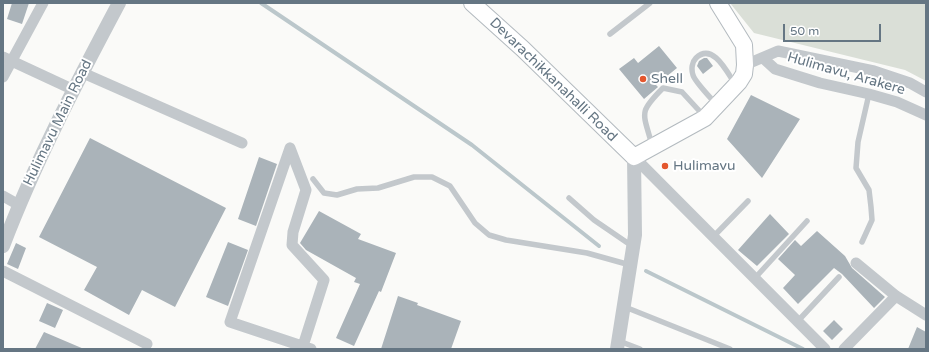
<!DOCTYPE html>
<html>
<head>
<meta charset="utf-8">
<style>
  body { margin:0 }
  #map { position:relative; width:929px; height:352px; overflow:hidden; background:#fafaf8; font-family:"Varela Round",sans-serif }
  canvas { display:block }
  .frame { position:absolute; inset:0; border:4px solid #657683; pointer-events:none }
  .scale { position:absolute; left:783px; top:24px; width:98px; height:18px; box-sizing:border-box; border:2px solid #657683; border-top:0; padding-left:5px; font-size:12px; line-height:14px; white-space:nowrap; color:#657683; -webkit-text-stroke:3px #fff; paint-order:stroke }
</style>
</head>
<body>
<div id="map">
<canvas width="929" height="352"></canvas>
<div class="frame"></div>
<div class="scale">50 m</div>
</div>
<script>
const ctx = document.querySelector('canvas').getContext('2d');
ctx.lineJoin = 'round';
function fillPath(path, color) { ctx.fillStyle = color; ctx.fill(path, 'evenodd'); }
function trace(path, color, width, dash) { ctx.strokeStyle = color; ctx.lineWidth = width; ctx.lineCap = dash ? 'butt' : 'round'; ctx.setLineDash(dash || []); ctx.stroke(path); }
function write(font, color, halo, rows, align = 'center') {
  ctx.font = font + ' "Varela Round",sans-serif'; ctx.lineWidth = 4; ctx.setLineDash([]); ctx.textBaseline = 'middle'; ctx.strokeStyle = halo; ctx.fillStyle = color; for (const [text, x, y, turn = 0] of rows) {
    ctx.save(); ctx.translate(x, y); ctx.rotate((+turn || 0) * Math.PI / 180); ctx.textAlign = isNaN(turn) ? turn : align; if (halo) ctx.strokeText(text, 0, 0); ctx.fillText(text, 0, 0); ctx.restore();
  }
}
const green = new Path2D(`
  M730,3h196v78l-21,-11 -151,-37z`);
const stream = new Path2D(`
  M261,3l211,142 127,101
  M646,271l157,78`);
const building = new Path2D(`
  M12,3h17l-7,21 -15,-5z
  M659,46l18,22 -21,17 2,2 -14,12 -25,-30 15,-11 4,5z
  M704,58h3l6,8 -10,8 -6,-8 2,-5z
  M751,95l49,24 -38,59 -35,-39z
  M90,138l136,70 -51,99 -33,-17 -13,25 -45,-25 13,-23 -58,-30z
  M259,157l18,7 -21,62 -18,-7z
  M319,211l42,23 -3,5 38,14 -15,39 -2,-1 -25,55 -18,-8 24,-54 -6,-2 2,-4 -50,-28 -6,-7z
  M770,214l19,20 -32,32 -19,-16z
  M817,231l28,25 7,12 33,29 -11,11 -32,-34 -8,-6 -36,36 -15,-16 12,-13 -17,-16 17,-19 6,6z
  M228,242l20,8 -20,56 -22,-9z
  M16,243l10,5 -8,21 -11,-5z
  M398,296l20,7 -1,2 44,16 -10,28h-70z
  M47,303l16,7 -8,18 -16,-7z
  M834,320l9,9 -11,11 -9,-9z
  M917,327l9,5v17h-18z
  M44,332l40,17h-49z`);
const service = new Path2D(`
  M610,34l40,-31
  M716,104c-6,-7 -21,-22 -23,-29 -2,-6 -1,-13 3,-17 17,-16 31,14 39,26
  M652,145c-9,-33 -14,-32 11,-57l19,4 22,24
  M313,179l11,14 13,2 20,-6 21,-1 36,-11h18l18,9 25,37 14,12 17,5 81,13 43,12
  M569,198l25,22 38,26
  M713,237l35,-36
  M862,242l10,-22 -1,-13 -2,-17 -13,-22 2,-26 11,-48
  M755,278l52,-57
  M625,307l105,42
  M797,322l42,-45
  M619,341l21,8`);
const minor = new Path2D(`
  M3,57l71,33
  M763,58l12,11 45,14 49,11 28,8 29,13
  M745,65l33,-14 96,20 36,12 16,9
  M83,73l159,70
  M3,77l40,-74
  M290,148l-60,174 81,27
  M290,148l16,42 -13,42 -1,13 32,35 -22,69
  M634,157l191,192
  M3,196l16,9
  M856,263l40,33 30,19
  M3,271l144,73
  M844,349l52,-53`);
const tertiary = new Path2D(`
  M3,246c32,-84 74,-164 116,-243
  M617,349l18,-114 -1,-78`);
const secondary = new Path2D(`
  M472,3l51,46 111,108 71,-39 34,-36 5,-8 1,-9 -1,-20 -26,-42`);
const markers = [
  [643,79,4,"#e4572e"],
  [665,166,4,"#e4572e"]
];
const streetNames = [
  ["Hulimavu, Arakere",846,74,16],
  ["Devarachikkanahalli Road",553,80,44],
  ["Hulimavu Main Road",58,123,-64]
];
const poiNames = [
  ["Shell",651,79],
  ["Hulimavu",673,166]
];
fillPath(green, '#dadfd7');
trace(stream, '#bbc7cb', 4);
fillPath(building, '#aab3b9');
trace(secondary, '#b3babf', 18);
trace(service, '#c3c8cc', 5.5);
trace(minor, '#c3c8cc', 11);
trace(tertiary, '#c3c8cc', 14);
trace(secondary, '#fff', 16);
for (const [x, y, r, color] of markers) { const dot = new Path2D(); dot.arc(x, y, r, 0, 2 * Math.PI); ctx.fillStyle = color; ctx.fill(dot); trace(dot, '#fff', 1.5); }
write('14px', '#657683', '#fff', streetNames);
write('14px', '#657683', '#fff', poiNames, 'left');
</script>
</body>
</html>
